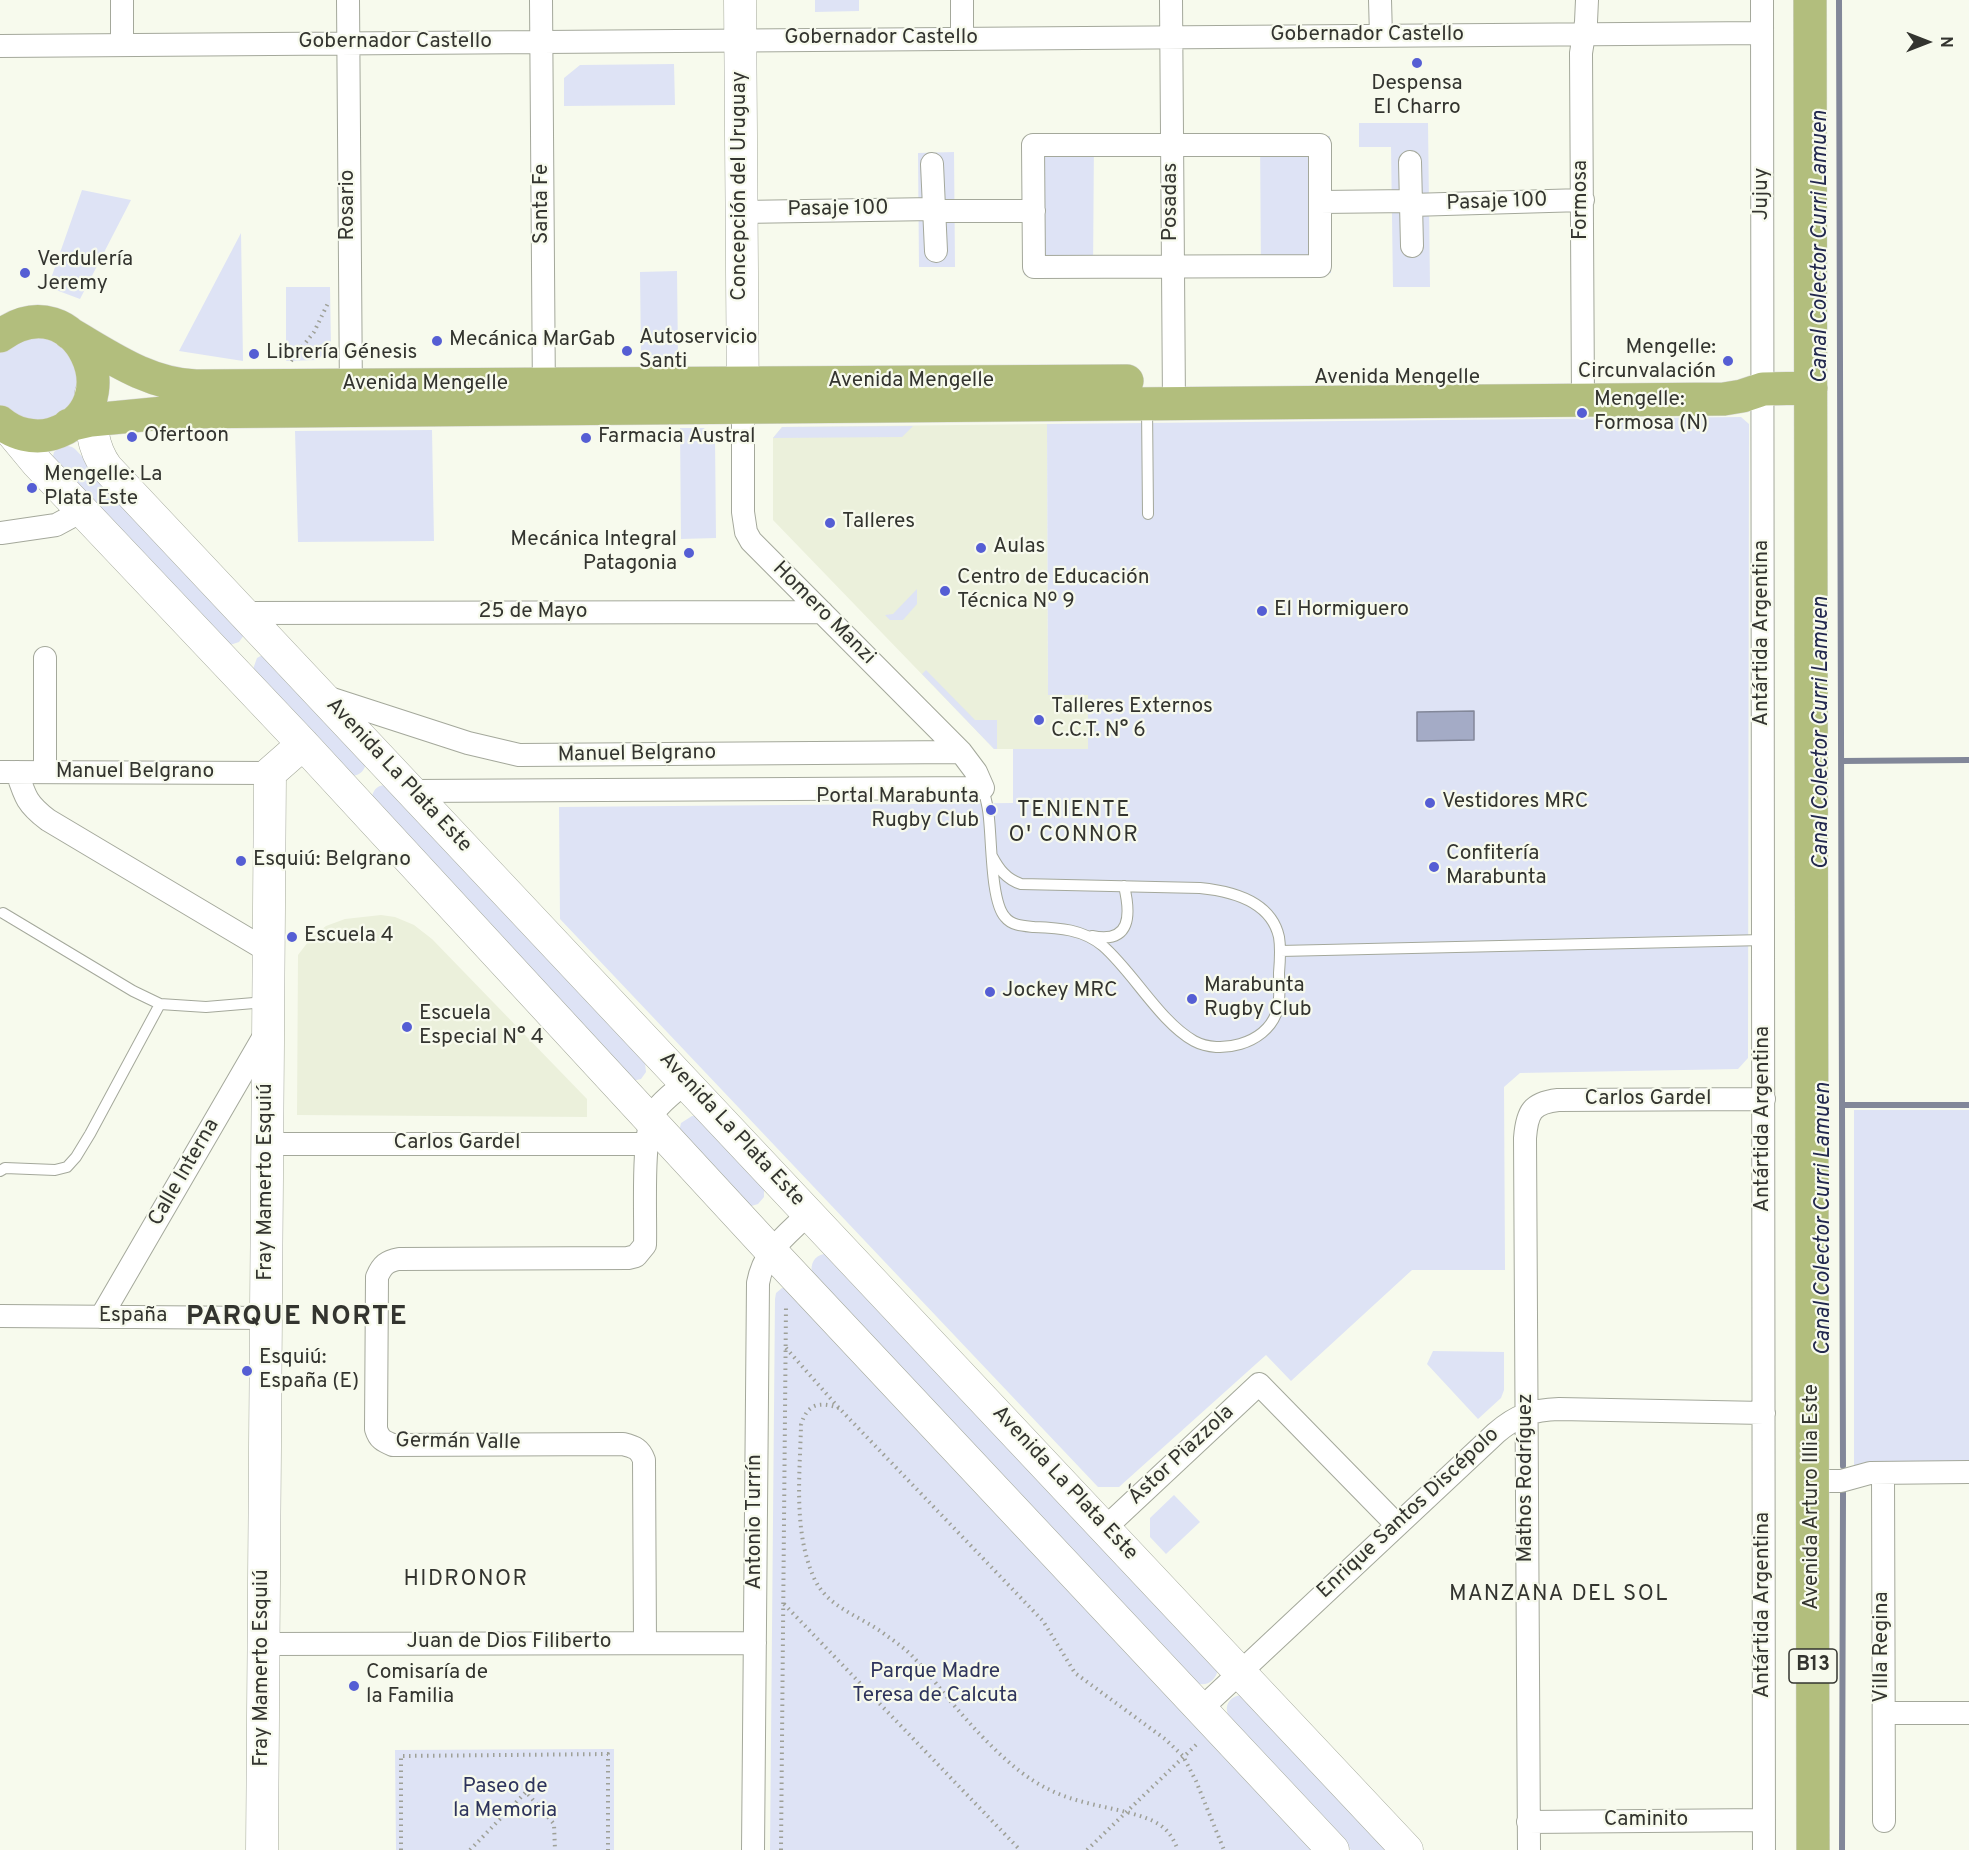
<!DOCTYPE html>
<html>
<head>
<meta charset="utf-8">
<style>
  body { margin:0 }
  #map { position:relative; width:1969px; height:1850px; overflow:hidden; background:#f7faed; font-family:Overpass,sans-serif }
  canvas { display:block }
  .north { position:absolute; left:1897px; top:12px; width:60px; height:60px; -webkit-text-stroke:4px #f7faed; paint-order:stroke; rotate:90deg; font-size:16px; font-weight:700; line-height:24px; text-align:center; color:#33342f }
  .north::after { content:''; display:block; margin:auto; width:21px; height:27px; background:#33342f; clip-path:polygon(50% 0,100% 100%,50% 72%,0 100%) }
</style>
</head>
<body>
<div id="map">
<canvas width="1969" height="1850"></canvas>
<div class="north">N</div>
</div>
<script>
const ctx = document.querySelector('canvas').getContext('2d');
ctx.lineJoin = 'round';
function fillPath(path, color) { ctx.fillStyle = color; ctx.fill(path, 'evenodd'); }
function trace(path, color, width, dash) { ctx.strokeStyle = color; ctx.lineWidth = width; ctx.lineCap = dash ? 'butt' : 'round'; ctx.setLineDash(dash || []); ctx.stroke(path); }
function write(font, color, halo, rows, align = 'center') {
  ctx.font = font + ' Overpass,sans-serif'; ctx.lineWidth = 4.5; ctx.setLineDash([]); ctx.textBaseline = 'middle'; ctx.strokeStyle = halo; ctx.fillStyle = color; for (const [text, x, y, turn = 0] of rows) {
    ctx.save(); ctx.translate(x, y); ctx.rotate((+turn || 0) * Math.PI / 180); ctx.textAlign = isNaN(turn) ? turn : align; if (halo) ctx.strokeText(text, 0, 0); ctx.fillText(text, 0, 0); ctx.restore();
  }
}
const built = new Path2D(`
  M1047,424l1,271h40v54h-94l-221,-229v-82l9,-11z
  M381,915l14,2 19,8 18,14 155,160v18l-290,-2 1,-160 13,-17 15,-12 19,-7z`);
const green = new Path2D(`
  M815,0h44v11l-44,1z
  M674,64l1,41 -111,1v-28l16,-13z
  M1359,123h69l2,164h-37l-2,-140h-32z
  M1260,136h70l1,137 -70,1z
  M1025,137h69l-1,138h-69z
  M954,152l1,115h-36l-1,-114z
  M82,190l49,10 -51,99 -32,-12z
  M241,233l2,128 -64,-10z
  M677,271l1,87h-37l-1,-86z
  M286,287h44l1,61 -14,12 -31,1z
  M19,336l44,5 20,35 -14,37 -38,13 -31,-19v-56z
  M1741,417l8,7 -1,634 -10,11 -218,4 -16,14 1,183h-93l-121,111 -25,-26 -147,132h-21l-538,-568 -1,-112 454,-4v-54h75v-54h-40l-1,-271z
  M913,426l-11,11 -129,1 9,-11z
  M680,428h24l11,11 1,99 -35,1z
  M432,430l2,111 -136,1 -3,-111z
  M64,445l8,2 3,2 166,174 3,12 -5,7 -9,3 -178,-185 2,-8z
  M917,589v15l-14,16h-13l-5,-5 8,-1z
  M264,654l102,108c-1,9 -6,13 -14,14l-99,-107 4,-11z
  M926,670l49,50h22v29h-3l-72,-75z
  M387,785l258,278 1,9 -5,7 -9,2 -260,-285c2,-8 7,-11 15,-11z
  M1854,1110h115v355l-115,1z
  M692,1116h5l67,71v10l-6,7 -10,3 -69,-75 2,-9z
  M824,1254l394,416c-3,11 -11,17 -22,13l-384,-409c-2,-10 2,-18 12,-20z
  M782,1288h4l530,562h-546l5,-551 1,-6z
  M1433,1351l71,1v38l-3,8 -23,21 -51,-55z
  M1174,1495l26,27 -34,32 -16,-17v-19z
  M1240,1695l151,155h-40l-120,-131c-8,-10 -4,-21 9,-24z
  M614,1749v101h-218l-1,-100z`);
const water = new Path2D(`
  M1474,711v29l-57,1v-29z`);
const stream = new Path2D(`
  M1839,0l4,1466
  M1842,761l127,-1
  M1843,1105h126
  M1842,1850l1,-357`);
const path = new Path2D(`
  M291,361l23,-29 15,-31
  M786,1348l53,60 204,213 32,52 90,66 18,17 13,25 28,69
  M839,1408c-20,-7 -32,-4 -38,17 -1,49 -8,106 13,153 14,31 48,38 73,58 10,7 20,14 28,23 12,12 22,26 32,38 26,31 65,75 101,92 25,13 55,17 82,24 11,3 21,6 30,12 9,6 14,15 18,25
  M784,1604l236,246
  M401,1850v-94l207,-2v96
  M470,1850l56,-58 28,32 1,26
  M781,1850l5,-546
  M1087,1850l112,-108`);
const lane = new Path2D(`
  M1147,407l1,107
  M983,788c2,8 4,15 5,22 4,24 2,91 17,107 7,9 19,9 29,10 25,1 49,2 69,19 30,26 57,76 91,95 26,14 70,3 82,-27 5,-12 3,-28 3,-41 1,-12 2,-24 0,-36 -8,-36 -48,-46 -79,-49l-179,-4c-15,-5 -22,-15 -29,-28
  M3,913l130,78 27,13 46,3 60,-5
  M1092,936c39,8 39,-21 32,-50
  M1280,951l484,-11
  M0,1171l5,-3 50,2 12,-3 9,-10 14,-23 70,-130`);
const street = new Path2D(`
  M122,0v45
  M348,0l3,397
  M541,0l3,398
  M962,0v39
  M1171,0l3,404
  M1380,0l1,36
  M1762,0l2,1850
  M0,46l1762,-13
  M1033,145h287v121l-286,1z
  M1410,162l2,84
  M932,164l4,87
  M1320,202l91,-1
  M1411,205l172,-5
  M934,211h100
  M741,212l193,-3
  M1583,400l-2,-347 5,-31 1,-22
  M1,533l55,-8 26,-14
  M245,613l577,-1
  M45,658v114
  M323,696l145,47 51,12 442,-3
  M0,772l270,1
  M17,772c8,25 10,32 31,48l220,131
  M412,791l571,-3 -7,-16 -15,-20 -210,-211 -5,-9 -3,-20v-105
  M267,1144h379
  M0,1316l266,2
  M101,1317l166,-286
  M1883,1473l1,348
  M1813,1481h28l29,-8 99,-1
  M1105,1528l154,-144 138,141
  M645,1643l-1,-183c-4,-11 -9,-13 -21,-16l-230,1c-10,-4 -14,-6 -17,-16l1,-152c5,-12 10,-16 22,-18l229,-1 8,-2 9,-11c1,-30 -4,-112 10,-134 8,-11 21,-20 31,-29
  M263,1644l492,-1
  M1201,1709l295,-276c21,-18 36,-23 63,-24l205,4
  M1884,1713h85
  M1528,1822l236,-2
  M753,1850l5,-567c6,-33 28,-47 51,-70
  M1529,1850l-4,-712c2,-26 7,-35 33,-38l206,-1`);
const secondary = new Path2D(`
  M740,0l3,407
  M91,393c0,28 -1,52 16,75l1300,1382
  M8,428l29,35 266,281 468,507 562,599
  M262,1850l8,-1077 33,-29`);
const primary = new Path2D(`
  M1810,0l3,1850
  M69,333c40,23 78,51 127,53l931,-5
  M0,336c77,-57 136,73 52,98 -18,5 -38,0 -52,-12
  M69,425l22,-5 83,-8 1550,-13 18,-3 21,-7 48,-1`);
const markers = [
  [1417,63,6,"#555ed4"],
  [25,273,6,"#555ed4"],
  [437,341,6,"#555ed4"],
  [627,351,6,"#555ed4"],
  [254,354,6,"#555ed4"],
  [1728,361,6,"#555ed4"],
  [1582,413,6,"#555ed4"],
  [132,437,6,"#555ed4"],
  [586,438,6,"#555ed4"],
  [32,488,6,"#555ed4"],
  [830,523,6,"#555ed4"],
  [981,548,6,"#555ed4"],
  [689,553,6,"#555ed4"],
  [945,591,6,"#555ed4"],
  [1262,611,6,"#555ed4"],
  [1039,720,6,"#555ed4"],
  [1430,803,6,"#555ed4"],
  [991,810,6,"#555ed4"],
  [241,861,6,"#555ed4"],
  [1434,867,6,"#555ed4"],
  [292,937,6,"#555ed4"],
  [990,992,6,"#555ed4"],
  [1192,999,6,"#555ed4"],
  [407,1027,6,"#555ed4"],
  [247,1371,6,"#555ed4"],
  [354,1686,6,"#555ed4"]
];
const shields = [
  [1813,1666,48]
];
const shieldNames = [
  ["B13",1813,1666]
];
const streetNames = [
  ["Gobernador Castello",1367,36],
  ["Gobernador Castello",881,39],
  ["Gobernador Castello",395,43],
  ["Concepción del Uruguay",741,186,-90],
  ["Jujuy",1763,194,-90],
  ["Formosa",1582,200,-90],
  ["Posadas",1172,202,-90],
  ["Pasaje 100",1497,203,-2],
  ["Santa Fe",543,204,-90],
  ["Rosario",349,205,-90],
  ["Pasaje 100",838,210,-1],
  ["Avenida Mengelle",1397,379],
  ["Avenida Mengelle",911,382],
  ["Avenida Mengelle",425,385],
  ["25 de Mayo",533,613],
  ["Homero Manzi",823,614,45],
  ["Antártida Argentina",1763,633,-90],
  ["Manuel Belgrano",637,755,-1],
  ["Manuel Belgrano",135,773],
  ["Avenida La Plata Este",398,776,47],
  ["Carlos Gardel",1648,1100],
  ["Antártida Argentina",1764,1119,-90],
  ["Avenida La Plata Este",731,1130,47],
  ["Carlos Gardel",457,1144],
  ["Calle Interna",185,1173,-60],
  ["Fray Mamerto Esquiú",267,1182,-90],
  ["España",133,1317],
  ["Germán Valle",458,1443,1],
  ["Ástor Piazzola",1182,1456,-43],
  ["Mathos Rodríguez",1527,1478,-90],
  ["Avenida La Plata Este",1064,1484,47],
  ["Avenida Arturo Illia Este",1813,1497,-90],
  ["Enrique Santos Discépolo",1409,1514,-43],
  ["Antonio Turrín",756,1522,-90],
  ["Antártida Argentina",1764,1605,-90],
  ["Juan de Dios Filiberto",509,1643],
  ["Villa Regina",1883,1647,-90],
  ["Fray Mamerto Esquiú",263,1668,-90],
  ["Caminito",1646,1821]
];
const poiNames = [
  ["Despensa",1417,85,"center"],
  ["El Charro",1417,109,"center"],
  ["Verdulería",37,261],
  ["Jeremy",37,285],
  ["Autoservicio",639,339],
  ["Santi",639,363],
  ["Mecánica MarGab",449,341],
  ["Mengelle:",1716,349,"right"],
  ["Circunvalación",1716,373,"right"],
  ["Librería Génesis",266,354],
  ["Mengelle:",1594,401],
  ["Formosa (N)",1594,425],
  ["Ofertoon",144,437],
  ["Farmacia Austral",598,438],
  ["Mengelle: La",44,476],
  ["Plata Este",44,500],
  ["Talleres",842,523],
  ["Mecánica Integral",677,541,"right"],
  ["Patagonia",677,565,"right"],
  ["Aulas",993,548],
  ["Centro de Educación",957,579],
  ["Técnica Nº 9",957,603],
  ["El Hormiguero",1274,611],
  ["Talleres Externos",1051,708],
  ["C.C.T. N° 6",1051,732],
  ["Portal Marabunta",979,798,"right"],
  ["Rugby Club",979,822,"right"],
  ["Vestidores MRC",1442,803],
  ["Confitería",1446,855],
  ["Marabunta",1446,879],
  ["Esquiú: Belgrano",253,861],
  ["Escuela 4",304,937],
  ["Marabunta",1204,987],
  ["Rugby Club",1204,1011],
  ["Jockey MRC",1002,992],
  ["Escuela",419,1015],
  ["Especial N° 4",419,1039],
  ["Esquiú:",259,1359],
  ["España (E)",259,1383],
  ["Comisaría de",366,1674],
  ["la Familia",366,1698]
];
const parkNames = [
  ["Parque Madre",935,1673],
  ["Teresa de Calcuta",935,1697],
  ["Paseo de",505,1788],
  ["la Memoria",505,1812]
];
const waterNames = [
  ["Canal Colector Curri Lamuen",1822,247,-90],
  ["Canal Colector Curri Lamuen",1823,733,-90],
  ["Canal Colector Curri Lamuen",1825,1219,-90]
];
const neighbourhoodNames = [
  ["TENIENTE",1074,812],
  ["O' CONNOR",1074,837],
  ["HIDRONOR",466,1581],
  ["MANZANA DEL SOL",1559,1596]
];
const districtNames = [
  ["PARQUE NORTE",297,1319]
];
fillPath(built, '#ebf0db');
fillPath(green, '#dee3f5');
fillPath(water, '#a4abc6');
trace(water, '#828799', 1.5);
trace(stream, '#828799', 6);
trace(lane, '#a4a89b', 12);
trace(street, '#a4a89b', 24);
trace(secondary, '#a4a89b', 33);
trace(primary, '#dadada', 34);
trace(path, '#9ea097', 4, [1.5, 4.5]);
trace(lane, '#fff', 10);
trace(street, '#fff', 22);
trace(secondary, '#fff', 32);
trace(primary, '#b2be7d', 33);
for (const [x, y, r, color] of markers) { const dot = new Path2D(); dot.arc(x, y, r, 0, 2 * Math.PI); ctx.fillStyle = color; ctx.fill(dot); trace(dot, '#f7faed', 2); }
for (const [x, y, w] of shields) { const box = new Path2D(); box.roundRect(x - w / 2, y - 17, w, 34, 4.5); ctx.fillStyle = '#f7faed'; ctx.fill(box); trace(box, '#33342f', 1.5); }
write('bold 20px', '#33342f', null, shieldNames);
write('21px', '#33342f', '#f7faed', streetNames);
write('21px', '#33342f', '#f7faed', poiNames, 'left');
write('21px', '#2e345c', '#f7faed', parkNames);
write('italic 22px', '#22284e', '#f7faed', waterNames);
ctx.letterSpacing = '1.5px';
write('22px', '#33342f', '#f7faed', neighbourhoodNames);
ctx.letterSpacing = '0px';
ctx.letterSpacing = '1.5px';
write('bold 27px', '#33342f', '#f7faed', districtNames);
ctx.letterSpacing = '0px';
</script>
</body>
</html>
